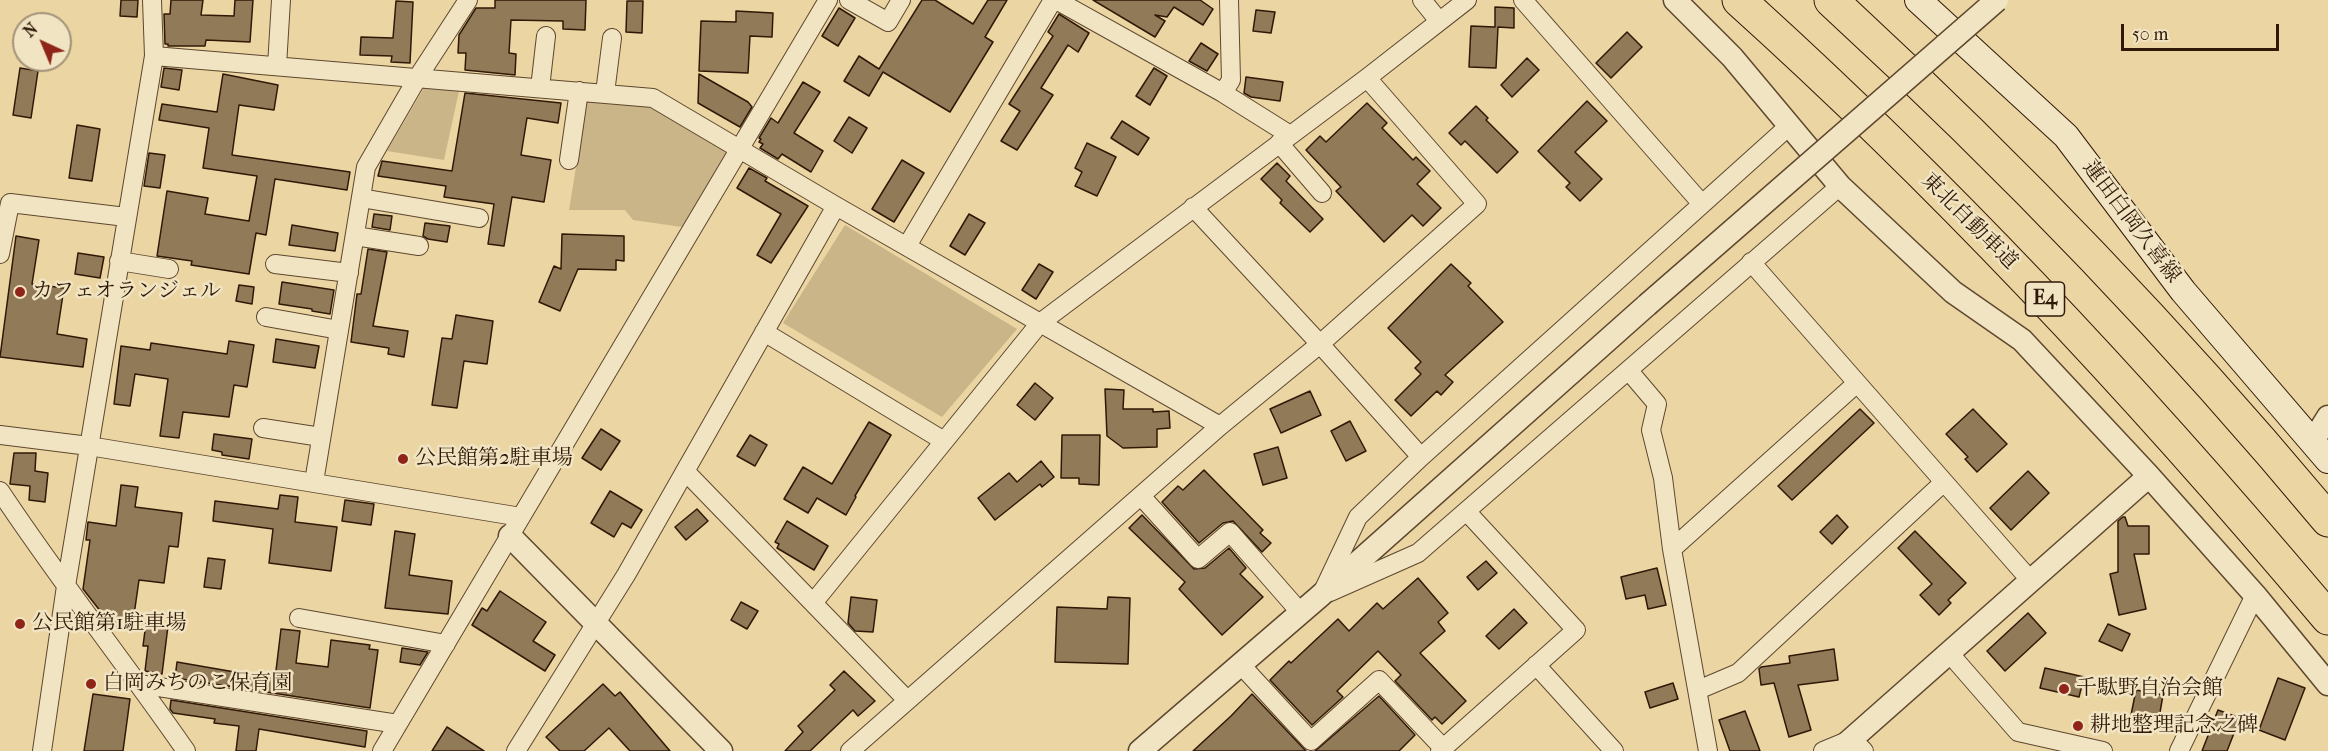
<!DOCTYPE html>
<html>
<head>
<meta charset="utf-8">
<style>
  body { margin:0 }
  #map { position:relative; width:2328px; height:751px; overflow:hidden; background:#ead5a3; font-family:"IM FELL French Canon",serif }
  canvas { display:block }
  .north { position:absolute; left:12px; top:12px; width:60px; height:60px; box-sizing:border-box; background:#f1e4c3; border:2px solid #a49278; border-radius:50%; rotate:316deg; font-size:16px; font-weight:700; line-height:24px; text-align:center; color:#301807 }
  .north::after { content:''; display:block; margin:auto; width:21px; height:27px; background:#8f2418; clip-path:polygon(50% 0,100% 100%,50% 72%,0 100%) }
  .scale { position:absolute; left:2121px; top:24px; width:158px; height:27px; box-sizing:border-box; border:3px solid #301807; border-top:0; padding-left:8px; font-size:18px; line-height:21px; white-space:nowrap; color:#301807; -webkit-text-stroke:4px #f1e4c3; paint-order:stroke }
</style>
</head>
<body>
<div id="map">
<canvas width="2328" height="751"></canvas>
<div class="north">N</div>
<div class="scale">50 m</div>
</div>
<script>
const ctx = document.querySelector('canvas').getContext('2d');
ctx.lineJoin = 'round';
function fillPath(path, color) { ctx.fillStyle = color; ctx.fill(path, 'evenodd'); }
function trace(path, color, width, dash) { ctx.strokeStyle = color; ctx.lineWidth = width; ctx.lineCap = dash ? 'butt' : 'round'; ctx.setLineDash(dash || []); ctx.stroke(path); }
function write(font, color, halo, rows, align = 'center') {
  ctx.font = font + ' "IM FELL French Canon","Noto Serif JP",serif'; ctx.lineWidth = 5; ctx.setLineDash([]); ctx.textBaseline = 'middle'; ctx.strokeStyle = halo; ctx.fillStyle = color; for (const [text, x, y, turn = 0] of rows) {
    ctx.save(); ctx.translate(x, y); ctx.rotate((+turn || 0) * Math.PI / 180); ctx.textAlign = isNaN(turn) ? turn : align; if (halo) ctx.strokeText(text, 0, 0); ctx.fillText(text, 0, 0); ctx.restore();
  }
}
const green = new Path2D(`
  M424,88l35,3 -15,69 -57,-9z
  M587,99l63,4 74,42 2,11 -44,71 -49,-7 -8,-10h-56z
  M845,225l172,104 -75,88 -159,-94z`);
const building = new Path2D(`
  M121,0h17l-1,17 -17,-1z
  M171,0h32l-2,15 33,1 1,-16h18l-3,42 -44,-2 -1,6h-37v-2h-3l-1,-30h6z
  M495,0h91l-1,30 -22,-1v-8l-52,-1 -2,33 7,1 -1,21 -50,-5 1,-17h-8l1,-18 17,-27h19z
  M922,0h13l38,24 15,-24h19l-22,37 8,5 -43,70 -67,-40 -14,24 -25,-15 15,-25 20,13z
  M1093,0h107l13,9 -10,16 -29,-18 -7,10 -12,-2 10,6 -10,16z
  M396,1l17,1 -3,61 -19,-1 1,-6 -32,-1 1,-18 32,1z
  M627,1h16l-1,32 -16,-1z
  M1495,7l19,1v20l-16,-1 -2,41 -27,-1 2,-41 24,1z
  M839,8l16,10 -17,28 -16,-10z
  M1256,10l19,2 -4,21 -18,-2z
  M736,11l37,2 -1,24 -22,-1 -2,37 -49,-2 2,-50 35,1z
  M1059,14l30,19 -11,19 -10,-7 -27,43 12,7 -36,55 -16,-9 19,-30 -11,-7 44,-68 -5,-4z
  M1627,32l15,15 -31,31 -15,-15z
  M1201,43l17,11 -11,17 -18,-10z
  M1527,58l12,12 -27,27 -11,-12z
  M20,68l18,3 -7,47 -18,-3z
  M164,68l18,2 -3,20 -18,-3z
  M1154,68l13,8 -17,29 -14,-9z
  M223,74l55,11 -4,25 -35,-5 -7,50 118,17 -3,18 -72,-11 -9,56 -10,-2 -7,41 -58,-9 1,-4 -35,-5 10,-65 41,7 -3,16 44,7 8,-45 -54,-8 6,-40 -50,-8 3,-16 55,8z
  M699,74l49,28 4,5 -12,20 -42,-24z
  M1246,77l37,5 -3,19 -29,-4 -7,-4z
  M803,82l17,10 -26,41 29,18 -12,21 -29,-18 -4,5 -18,-11 3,-4 -4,-2 2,-3 -2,-1 12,-20 7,5z
  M465,93l96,10 -3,20 -31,-5 -6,37 30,5 -7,42 -32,-5 -8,49 -16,-2 6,-40 -50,-7 2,-11 -68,-10 4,-15 70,10z
  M1587,101l20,20 -32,31 27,27 -22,22 -14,-14 4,-4 -32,-32z
  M1367,103l20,20 -5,5 31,32 3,-3 14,14 -13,13 24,24 -18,18 -11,-11 -28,27 -48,-51 5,-4 -35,-37 14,-14 6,6z
  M1476,106l12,12 -2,2 32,32 -21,21 -32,-32 -4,4 -12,-12z
  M849,117l18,11 -15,25 -18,-12z
  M1122,121l27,17 -11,17 -27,-17z
  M77,125l23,4 -8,52 -23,-3z
  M1087,143l29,14 -19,39 -22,-10 7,-14 -7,-4z
  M149,153l16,2 -5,33 -16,-2z
  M902,160l22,13 -30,49 -22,-13z
  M1277,163l13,13 -4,5 37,38 -13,13 -30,-29 2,-3 -21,-21z
  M749,168l18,10 -2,3 43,25 -37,57 -14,-8 24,-41 -44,-26z
  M374,214l18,2 -2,14 -18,-3z
  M969,214l16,9 -20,32 -15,-9z
  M425,223l25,3 -3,16 -19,-3 -5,-3z
  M292,225l46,8 -3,18 -46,-6z
  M562,234l62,2v25l-8,-1v10l-38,-1 -18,42 -21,-9 15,-36 7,3z
  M16,236l23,4 -7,44 32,4 -7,46 30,5 -4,28 -83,-10z
  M368,249l19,3 -14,74 35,5 -4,26 -16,-3 1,-6 -38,-6 6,-48h4z
  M78,253l26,4 -4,21 -25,-4z
  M1039,264l14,8 -17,27 -14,-9z
  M1451,264l20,19 -3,3 35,36 -58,53 8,7 -12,13 -4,-4 -26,25 -16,-16 26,-26 -6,-6 6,-6 -33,-34z
  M282,282l52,8 -4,24 -18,-3v-2l-33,-5z
  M239,285l15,2 -2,17 -16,-3z
  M456,315l37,6 -6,43 -23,-3 -7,47 -25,-3 10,-67 10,1z
  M276,339l43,7 -4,22 -42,-6z
  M229,341l25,4 -7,42 -13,-2 -5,32 -46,-5 -4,26 -19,-2 8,-57 -33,-5 -5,32 -16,-2 7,-58 29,4 1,-7 76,11z
  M1035,383l18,15 -18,22 -18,-15z
  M1105,389l19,1 -1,19h30v3l16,-1 1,17 -13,1v18l-34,1 -16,-12z
  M1310,391l11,24 -40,18 -11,-24z
  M1860,409l14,14 -82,77 -14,-14z
  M1973,409l34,35 -30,28 -12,-13 3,-2 -22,-23z
  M1350,421l16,30 -20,10 -15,-30z
  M869,422l22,13 -36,61 1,1 -10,18 -29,-17 -9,15 -24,-14 19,-32 29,17z
  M601,429l19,12 -19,29 -19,-12z
  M214,434l38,5 -3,20 -27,-4v-3l-10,-2z
  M750,435l17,10 -12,21 -18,-10z
  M1062,435h38l-1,50 -20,-1v-6h-18z
  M1278,447l9,31 -24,7 -9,-31z
  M14,453h22l-1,18 13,2 -3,29 -16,-2 1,-14 -20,-2z
  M1041,461l13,16 -12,10 -2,-3 -45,36 -17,-22 31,-25 8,9z
  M1204,470l59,60 -3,3 11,10 -9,9 -29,-31 -10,2 -24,20 -37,-41 16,-16 5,4z
  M2028,471l21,22 -38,37 -21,-22z
  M121,485l17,2 -3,20 47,6 -4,34 -9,-1 -5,37 -25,-3 -7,49 -20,-3 -29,-37 7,-49h-4l2,-18 28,4z
  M610,491l32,19 -11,18 -9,-5 -8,14 -23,-14z
  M280,495l18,2 -3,25 42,5 -6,44 -62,-8 4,-34 -60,-8 2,-20 63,8z
  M345,500l29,4 -3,21 -29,-4z
  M697,509l11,12 -22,19 -11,-13z
  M1142,515l52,54 11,-1 24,-20 17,20 -6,6 23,23 -41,38 -43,-46 6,-7 -56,-54z
  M1837,515l11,12 -16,17 -12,-12z
  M2123,517h2l3,9h21v28h-15l12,55 -27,6 -9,-41 8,-2v-51z
  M787,521l41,25 -14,24 -37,-22 2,-4 -4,-2z
  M395,531l20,3 -6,41 43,6 -4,33 -63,-6z
  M1915,531l51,52 -18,17 3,3 -12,12 -19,-20 12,-11 -34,-36z
  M208,558l17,2 -4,29 -17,-2z
  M1486,561l11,12 -19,17 -11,-13z
  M1657,568l9,37 -18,4 -3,-14 -19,4 -5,-22z
  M1418,578l30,35 -10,9 7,9 -25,22 46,48 -24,23 -7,-7 -3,3 -37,-39 6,-6 -23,-24 -41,40 6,6 -31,28 -42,-45 19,-19 2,2 47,-44 11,12 28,-28 6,6z
  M500,591l46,31 -13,19 22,14 -10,16 -73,-46 10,-17 5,3z
  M851,597l26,3 -4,32 -18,-1 -7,-8z
  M1108,597l22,1 -2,66 -73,-2 2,-55 50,2z
  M741,602l17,9 -11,18 -16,-9z
  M1514,609l13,14 -28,26 -13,-13z
  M2028,613l18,20 -41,38 -18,-20z
  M146,623l22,3 -6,48 -17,-3 3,-25h-5z
  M2108,624l22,10 -8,17 -23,-10z
  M281,629l19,2 -4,32 32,4 3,-27 39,5 -1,4 9,1 -8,58 -195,-30 2,-16 98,17z
  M402,648l26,4 -8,13 -20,-3z
  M1834,649l4,31 -40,5 13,45 -22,7 -15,-54 -13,2 -2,-16 2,-2 29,-4 -1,-7z
  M2045,668l39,9 -5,20 -39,-9z
  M844,671l31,30 -17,15 -5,-6 -43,41h-25l18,-19 -5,-6 37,-36 -5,-5z
  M2278,678l27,10 -20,52 -26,-10z
  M1673,683l5,16 -28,9 -5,-16z
  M603,684l12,12 5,-4 50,59h-40l-21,-23 -25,23h-24l-14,-14z
  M2136,690l27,5 -5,29 -11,-2 -2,11 -17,-3z
  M93,694l37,5 -7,52h-39z
  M1252,694l54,57h-113l38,-35z
  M1379,696l36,39 -16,16h-84z
  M171,700l196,31 -2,16 -106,-18 -3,22h-20l3,-25 -25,-3 1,-4 -42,-6 -3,-4z
  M2218,710l22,8 -13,33h-25z
  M1745,711l15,40h-30l-11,-31z
  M447,727l37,24h-52z`);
const minor = new Path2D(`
  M849,0l39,22 13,-22
  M1056,0l167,93 67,42
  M1422,0l17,21
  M1523,0l179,204
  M154,56l499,42 183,108 384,220
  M277,66l4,-66
  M540,88l6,-52
  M605,93l7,-55
  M1223,93l8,-13 -2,-80
  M1279,143l43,50
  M569,160l10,-69
  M361,198l118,20
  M1193,207l127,137 101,113
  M355,236l64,10
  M907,246l146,-246
  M0,254l10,-51 116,14
  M119,261l50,8
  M1751,262l280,319
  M275,264l74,9
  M266,317l73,13
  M764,332l180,109
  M1629,371l28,33 -6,26 12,48 9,71 36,202
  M263,428l58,9
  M0,435l89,11 432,71
  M685,471l222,229
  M314,482l52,-315 52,-90 50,-77
  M0,491c59,89 125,172 186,260
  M1141,496l57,63 32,-27 70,80
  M1672,549l185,-166
  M1323,591l35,-74 63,-60 368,-331
  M1330,592l88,-39 422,-367
  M813,603l227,-280 327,-245 100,-78
  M299,618l147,26
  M1950,654l68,78 85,19
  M1241,665l70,76 68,-61 64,68
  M1536,665l78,86
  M139,684l259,40
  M1698,690l40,-17 206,-191
  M42,751l24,-165 88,-530 -2,-56
  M382,751l446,-751
  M516,751l110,-176 210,-369
  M850,751l370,-325 100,-82 157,-140 -110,-126
  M1440,751l136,-121 -109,-118
  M1823,751l29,-12 12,12
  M2179,751l76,-156`);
const tertiary = new Path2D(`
  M1675,0l57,57 108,129 113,106 69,48 127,136 106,119 73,89
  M2313,441l15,-24
  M510,536l211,215
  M1140,751l180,-155 327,-291
  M1838,751l311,-275`);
const secondary = new Path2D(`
  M1918,0l148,136 117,155 145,169`);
const motorway = new Path2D(`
  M1739,0c212,191 406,400 589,618
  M1831,0c176,162 344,336 497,520`);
const tertiaryBridge = new Path2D(`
  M1647,305l350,-305`);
const markers = [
  [20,292,6,"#8f2418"],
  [403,459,6,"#8f2418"],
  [20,624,6,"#8f2418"],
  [91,684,6,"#8f2418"],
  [2064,689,6,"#8f2418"],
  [2078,726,6,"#8f2418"]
];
const shields = [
  [2045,299,39]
];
const shieldNames = [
  ["E4",2045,299]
];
const streetNames = [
  ["東北自動車道",1969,222,45],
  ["蓮田白岡久喜線",2131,222,53]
];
const poiNames = [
  ["カフェオランジェル",32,292],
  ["公民館第2駐車場",415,459],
  ["公民館第1駐車場",32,624],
  ["白岡みちのこ保育園",103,684],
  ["千駄野自治会館",2076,689],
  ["耕地整理記念之碑",2090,726]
];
fillPath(green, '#cab588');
fillPath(building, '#917a58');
trace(building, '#301807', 1.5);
trace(minor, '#5e472e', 20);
trace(tertiary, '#5e472e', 25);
trace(secondary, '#301807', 28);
trace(motorway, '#301807', 35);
trace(minor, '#f1e4c3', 18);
trace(tertiary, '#f1e4c3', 22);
trace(secondary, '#f1e4c3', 26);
trace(motorway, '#ead5a3', 33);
trace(tertiaryBridge, '#5e472e', 25, []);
trace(tertiaryBridge, '#f1e4c3', 22);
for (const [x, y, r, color] of markers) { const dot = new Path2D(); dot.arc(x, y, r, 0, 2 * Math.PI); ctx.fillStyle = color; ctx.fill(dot); trace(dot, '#f1e4c3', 2); }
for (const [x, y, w] of shields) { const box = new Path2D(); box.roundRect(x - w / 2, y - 17, w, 34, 4.5); ctx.fillStyle = '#f1e4c3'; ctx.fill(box); trace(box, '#301807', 1.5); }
write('bold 20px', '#301807', null, shieldNames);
write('21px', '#301807', '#f1e4c3', streetNames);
write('21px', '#301807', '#f1e4c3', poiNames, 'left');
</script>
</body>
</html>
